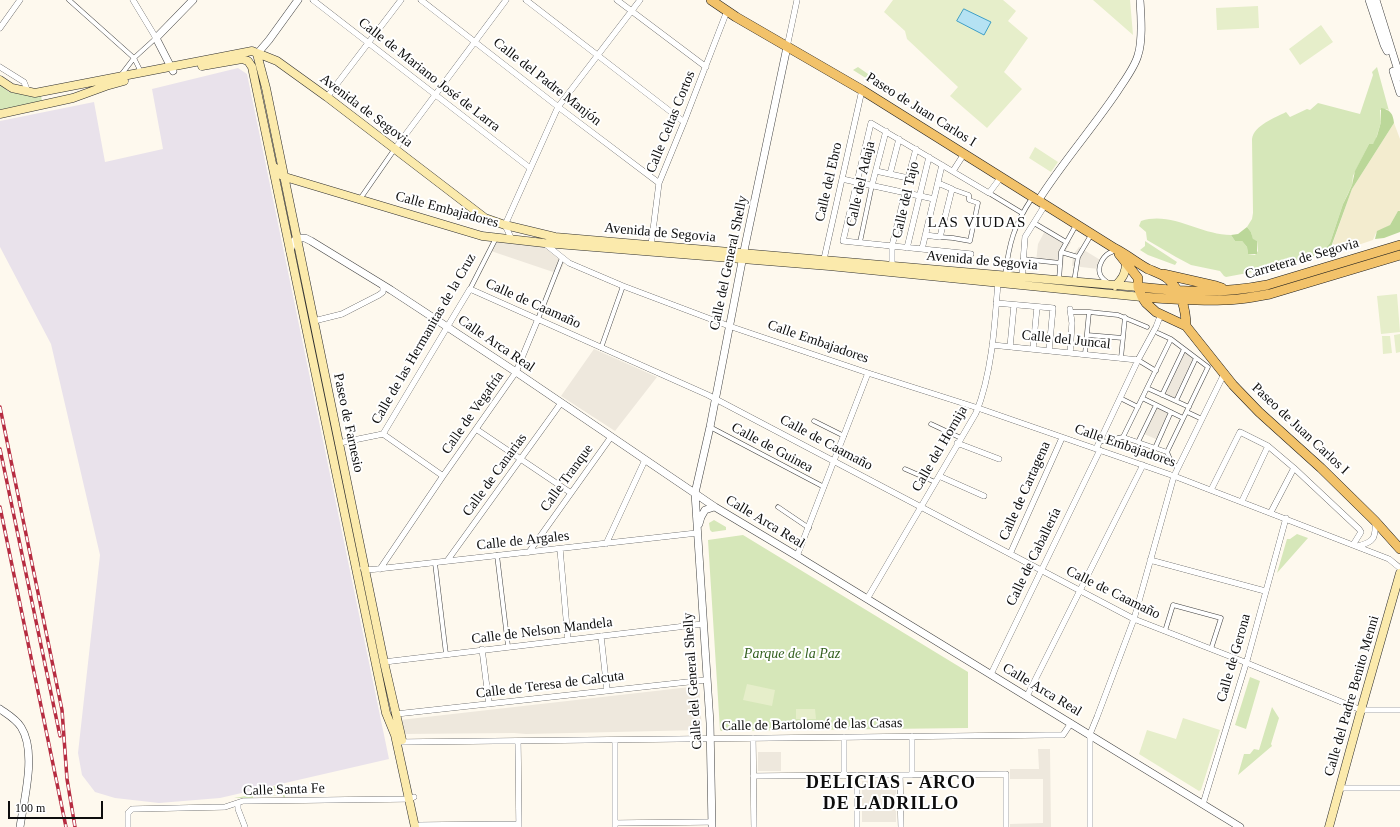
<!DOCTYPE html>
<html>
<head>
<meta charset="utf-8">
<style>
  body { margin:0 }
  #map { position:relative; width:1400px; height:827px; overflow:hidden; background:#fef9ee; font-family:"Times New Roman",serif }
  canvas { display:block }
  .scale { position:absolute; left:8px; top:801px; width:95px; height:18px; box-sizing:border-box; border:2px solid #0d0d0d; border-top:0; padding-left:5px; font-size:12px; line-height:14px; white-space:nowrap; color:#0d0d0d; -webkit-text-stroke:3px #fff; paint-order:stroke }
</style>
</head>
<body>
<div id="map">
<canvas width="1400" height="827"></canvas>
<div class="scale">100 m</div>
</div>
<script>
const ctx = document.querySelector('canvas').getContext('2d');
ctx.lineJoin = 'round';
function fillPath(path, color) { ctx.fillStyle = color; ctx.fill(path, 'evenodd'); }
function trace(path, color, width, dash) { ctx.strokeStyle = color; ctx.lineWidth = width; ctx.lineCap = dash ? 'butt' : 'round'; ctx.setLineDash(dash || []); ctx.stroke(path); }
function write(font, color, halo, rows, align = 'center') {
  ctx.font = font + ' "Times New Roman",serif'; ctx.lineWidth = 4; ctx.setLineDash([]); ctx.textBaseline = 'middle'; ctx.strokeStyle = halo; ctx.fillStyle = color; for (const [text, x, y, turn = 0] of rows) {
    ctx.save(); ctx.translate(x, y); ctx.rotate((+turn || 0) * Math.PI / 180); ctx.textAlign = isNaN(turn) ? turn : align; if (halo) ctx.strokeText(text, 0, 0); ctx.fillText(text, 0, 0); ctx.restore();
  }
}
const industrial = new Path2D(`
  M238,68l9,6 142,685 -169,39 -61,5 -44,-5 -20,-6 -13,-17 -4,-22 22,-198 -49,-211 -51,-97v-126l94,-19 11,60 58,-13 -11,-60z`);
const farmland = new Path2D(`
  M1394,123l6,16v72l-3,2 -7,12 -14,8 -3,7 -24,8h-18l21,-59z`);
const green = new Path2D(`
  M858,67l10,7 1,6 -16,-10z
  M1377,67l12,44 -2,-2 -7,1 1,12 -6,20 -2,2h-4l-16,32 -1,9 -9,19 -13,39 -9,11 -63,17 -32,6 -2,-1 -4,-5 -29,-6 -15,-8 -29,-17 -1,-8 -7,-6 2,-5c31,-10 59,14 90,14l4,6h7l5,6 1,7 7,1 3,-4 -1,-10 -4,-1 -2,-8 -4,-5 5,-8 1,-6 -1,-74c2,-14 23,-21 34,-27l4,5 17,-8 3,1 8,-7 42,11 13,-39 -1,-3z
  M0,84l9,8 21,3h11l1,7 -42,9z
  M1145,241l32,21 -2,3 -27,-10 -8,-5 5,-4z
  M714,520l12,7v3l-14,2 -2,-2 -1,-7z
  M1297,534l11,4 -31,35 10,-34h3z
  M743,535l225,137v56l-247,3 -1,-1 -12,-190z
  M1250,677l10,4 -14,48 -11,-4z
  M1272,707l7,11 -8,26 1,2 -34,29 6,-21h6l4,-5 5,1z
  M284,784v6h-26z
  M252,795h33v3l-2,-1v-2l-30,1v2h-19z`);
const forest = new Path2D(`
  M1381,108c10,2 12,6 13,15l-42,66 -21,58 18,1 -21,5 -3,-4 5,-6 13,-39 5,-10 4,-9 3,-14 14,-27h4l4,-8 4,-14z
  M1398,211h2v21l-16,6 -9,1 2,-8 13,-6z
  M1247,227l4,5 2,7 4,2v13h-9l-1,-7 -5,-6h-7l-4,-6 7,-1z`);
const pitch = new Path2D(`
  M893,0h110l13,11 -8,10 20,17 -24,34 18,17 -35,39 -37,-32 8,-9 -51,-48 -2,-8 -21,-19z
  M1093,0h37l3,35z
  M1258,6l1,22 -42,2 -1,-22z
  M1321,25l12,17 -33,23 -11,-16z
  M1035,147l23,15 -7,10 -22,-14z
  M1397,294l3,38 -19,2 -4,-38z
  M1400,334v18l-4,1 -2,-18z
  M1382,336h8l2,17 -9,1z
  M747,684l28,6 -3,16 -29,-6z
  M796,709h19l1,10h-20z
  M1183,718l37,12 -19,60 -2,1 -60,-37 8,-24 29,9z`);
const plaza = new Path2D(`
  M1047,227l24,15 -6,10 -2,13 -27,-3 2,-18z
  M492,240l52,7 20,16 -5,11 -71,-24z
  M1079,247l23,14 -3,8 -27,-3 1,-11z
  M594,349l63,28 -42,54 -54,-35z
  M1183,352l13,6 -20,43 -14,-6z
  M1156,405l15,7 -13,28 -16,-7z
  M699,686l3,44 -176,4 -12,-1 -112,1 -2,-14z
  M1038,749h12l1,78h-41v-3l33,-1v-44h-33v-10h29z
  M758,752h23v19h-23z
  M896,780v42h-34v-41z`);
const water = new Path2D(`
  M964,9l27,13 -7,13 -27,-14z`);
const pedestrian = new Path2D(`
  M69,0l65,58 7,14
  M121,75l13,-17 22,-20
  M989,193l33,20
  M360,199l34,-49
  M1034,223l32,19
  M940,237l13,1 17,3 8,-38 -9,-3v-5l-17,-6
  M860,242l12,-57
  M1061,252l17,5
  M1023,259l37,4
  M1005,276c4,-33 9,-51 27,-78
  M1059,280l2,-28 15,-27
  M1074,282l4,-25 13,-22
  M1108,283c-3,-3 -7,-5 -8,-9 -3,-8 4,-20 12,-22
  M470,289l26,-51
  M1071,312h18l29,3 29,12
  M538,319l24,-61
  M1158,333l13,6 37,28 -41,85
  M1087,335l36,3
  M601,348l22,-62
  M1085,354l4,-42
  M1121,358l4,-41
  M1138,360l18,11
  M1147,388l42,19
  M1162,395l22,-46
  M1120,398l18,9
  M1142,398l41,20
  M1176,401l20,-43
  M1187,412l15,7
  M814,421l30,15
  M931,424l30,14
  M710,427l114,60
  M1123,437l48,-98
  M1100,441l12,1 6,-4 5,-1 44,15 5,12 6,3
  M1138,442l18,-37
  M1155,448l16,-36
  M905,469l30,13
  M778,507l31,21
  M497,555l11,91
  M435,563l11,91
  M1165,631l8,-26 48,13 -10,31`);
const minor = new Path2D(`
  M133,0l23,38
  M313,0l217,168
  M421,0l140,109 98,74
  M526,0l158,122
  M617,0l89,67
  M0,28l20,-28
  M787,47l10,-47
  M0,67l24,15 4,10
  M327,97l74,-97
  M394,150l112,-150
  M876,171l32,7 8,-29
  M953,171l11,-17
  M890,174l9,-35
  M842,179l92,20
  M872,185l14,-54
  M925,235l15,2 12,-48 -14,-6
  M512,240l-7,-15 53,-118 82,-107
  M544,243l25,20 54,23 106,40 139,47 110,35 196,68 215,83 11,9
  M651,246l8,-63 25,-61 43,-111
  M907,248l22,-91
  M922,249l20,-84
  M971,254l-128,-13 28,-118 118,70 12,-16
  M821,262l3,-3 38,-169
  M892,265v-19l13,-53
  M1022,277l3,-40 20,-32
  M996,303l57,5 -4,43
  M1070,309l2,14 -2,30
  M314,321l28,-7 37,-19 4,-3v-7
  M992,345l146,15
  M1010,347l4,-42
  M1033,349l4,-42
  M476,429l95,64
  M383,434l60,42
  M339,443l44,-9 87,-145 238,106 426,224 108,42 119,49h39
  M957,443l42,16
  M1096,449l42,-89 18,-33 5,-13
  M939,476l45,20
  M1211,490l29,-58 28,14 26,22 65,61 2,3 -8,13
  M1242,501l26,-55
  M1271,512l23,-44
  M606,544l39,-84
  M1358,546c16,-4 18,-8 17,-25
  M560,549l8,91
  M529,552l82,-115
  M1010,554l52,-116
  M797,556l71,-183
  M1150,560l115,31
  M447,561l114,-158
  M363,568l2,2 12,-1 320,-36
  M380,569l63,-93 73,-104 22,-53
  M867,599l109,-186c16,-39 19,-90 22,-132
  M601,636l6,54
  M482,649l7,55
  M384,662l319,-38
  M991,674l109,-224
  M1027,696l116,-231
  M396,714l310,-34
  M753,738l1,89
  M615,740v87
  M518,741l1,86
  M402,742l644,-7h17l8,-12
  M844,775v-38
  M857,775v52
  M900,775l1,52
  M912,775v-39
  M753,776l253,-2v53
  M1340,788h60
  M238,803v6l7,18
  M1203,804l45,-147 38,-139
  M615,823l97,-1
  M420,825l99,-1
  M128,827v-14l4,-4 93,-2 18,-6 166,-2 5,-2
  M1090,827v-93l7,-17 37,-98 40,-143 50,-102`);
const tertiary = new Path2D(`
  M1369,0l15,45 3,6
  M1376,0l24,77
  M257,54l12,-14 29,-40
  M173,71l-17,-33 37,-38
  M1393,71l7,22
  M1038,201c24,-38 54,-72 79,-109 7,-11 18,-25 21,-37 5,-15 3,-39 2,-55
  M290,251l3,-9 4,-4h8l6,3 80,49 125,82 199,135 82,49 443,271
  M699,524l2,-7 4,-7 9,-3
  M0,709c7,5 16,10 21,18 16,25 3,72 -1,100
  M712,827l-2,-104 -15,-230 15,-66 35,-181 42,-199`);
const secondary = new Path2D(`
  M257,54l9,34 118,574 18,78
  M202,66l40,-7 6,2 4,6 134,646 9,22 20,92
  M0,80l12,8 23,5 217,-42 25,10 50,36 158,121 20,7 50,12 583,50
  M0,114l73,-16 33,-12 18,-5
  M274,167l7,8 4,2 197,59 62,7 285,23 313,31
  M1115,286c8,-8 11,-13 11,-24
  M1329,827l32,-117 39,-137`);
const primary = new Path2D(`
  M711,0l25,17 126,73 252,158c12,6 23,15 34,21 7,3 14,5 20,10 13,11 18,31 18,47
  M1119,254l19,24v9l4,10 4,6 10,9 30,14 47,59 26,27 62,56 54,53 25,28
  M1163,274l53,12 6,2
  M1138,287c45,5 84,7 129,-2l133,-40
  M1142,297c27,2 54,4 81,3 16,0 31,-3 47,-6l130,-39`);
const rail = new Path2D(`
  M0,407l62,303 5,69 8,48
  M0,449l60,287
  M0,507l66,320`);
const streetNames = [
  ["Calle de Mariano José de Larra",429,75,38],
  ["Calle del Padre Manjón",547,82,38],
  ["Paseo de Juan Carlos I",921,110,32],
  ["Avenida de Segovia",366,111,37],
  ["Calle Celtas Cortos",671,122,-68],
  ["Calle del Ebro",829,182,-77],
  ["Calle del Adaja",861,184,-77],
  ["Calle del Tajo",906,200,-77],
  ["Calle Embajadores",447,210,15],
  ["Avenida de Segovia",660,233,5],
  ["Carretera de Segovia",1302,259,-16],
  ["Avenida de Segovia",982,261,5],
  ["Calle del General Shelly",729,263,-78],
  ["Calle de Caamaño",533,304,24],
  ["Calle de las Hermanitas de la Cruz",424,339,-60],
  ["Calle del Juncal",1066,340,6],
  ["Calle Embajadores",818,342,19],
  ["Calle Arca Real",496,344,34],
  ["Calle de Vegafría",473,413,-55],
  ["Paseo de Farnesio",348,423,78],
  ["Paseo de Juan Carlos I",1300,429,43],
  ["Calle de Caamaño",826,443,28],
  ["Calle Embajadores",1125,446,19],
  ["Calle de Guinea",772,448,28],
  ["Calle del Hornija",940,449,-60],
  ["Calle de Canarias",495,475,-54],
  ["Calle Tranque",567,478,-54],
  ["Calle de Cartagena",1025,491,-66],
  ["Calle Arca Real",765,522,31],
  ["Calle de Argales",523,541,-6],
  ["Calle de Caballería",1034,557,-64],
  ["Calle de Caamaño",1113,593,26],
  ["Calle de Nelson Mandela",542,631,-7],
  ["Calle de Gerona",1234,658,-74],
  ["Calle del General Shelly",693,681,-94],
  ["Calle de Teresa de Calcuta",550,685,-7],
  ["Calle Arca Real",1042,690,31],
  ["Calle del Padre Benito Menni",1352,696,-74],
  ["Calle de Bartolomé de las Casas",812,725,-1],
  ["Calle Santa Fe",284,790,-2]
];
const parkNames = [
  ["Parque de la Paz",792,654]
];
const neighbourhoodNames = [
  ["LAS VIUDAS",977,223]
];
const districtNames = [
  ["DELICIAS - ARCO",891,783],
  ["DE LADRILLO",891,804]
];
fillPath(industrial, '#e9e2eb');
fillPath(farmland, '#f3eccf');
fillPath(green, '#d6e7b9');
fillPath(forest, '#bbd799');
fillPath(pitch, '#e6eeca');
fillPath(plaza, '#eee8dd');
fillPath(water, '#b5e2f3');
trace(water, '#3f9fc6', 1);
trace(pedestrian, '#404040', 5);
trace(minor, '#404040', 6);
trace(tertiary, '#404040', 8);
trace(secondary, '#2f2f2f', 9);
trace(primary, '#1e1e1e', 10);
trace(pedestrian, '#fff', 4);
trace(minor, '#fff', 5.5);
trace(tertiary, '#fff', 7);
trace(secondary, '#fbeaac', 8);
trace(primary, '#f2c26a', 9);
trace(rail, '#b62c41', 3.5);
trace(rail, '#fff', 2, [6]);
write('14px', '#0d0d0d', '#fff', streetNames);
write('italic 14px', '#356121', '#fff', parkNames);
ctx.letterSpacing = '1px';
write('15px', '#0d0d0d', '#fff', neighbourhoodNames);
ctx.letterSpacing = '0px';
ctx.letterSpacing = '1px';
write('bold 18px', '#0d0d0d', '#fff', districtNames);
ctx.letterSpacing = '0px';
</script>
</body>
</html>
